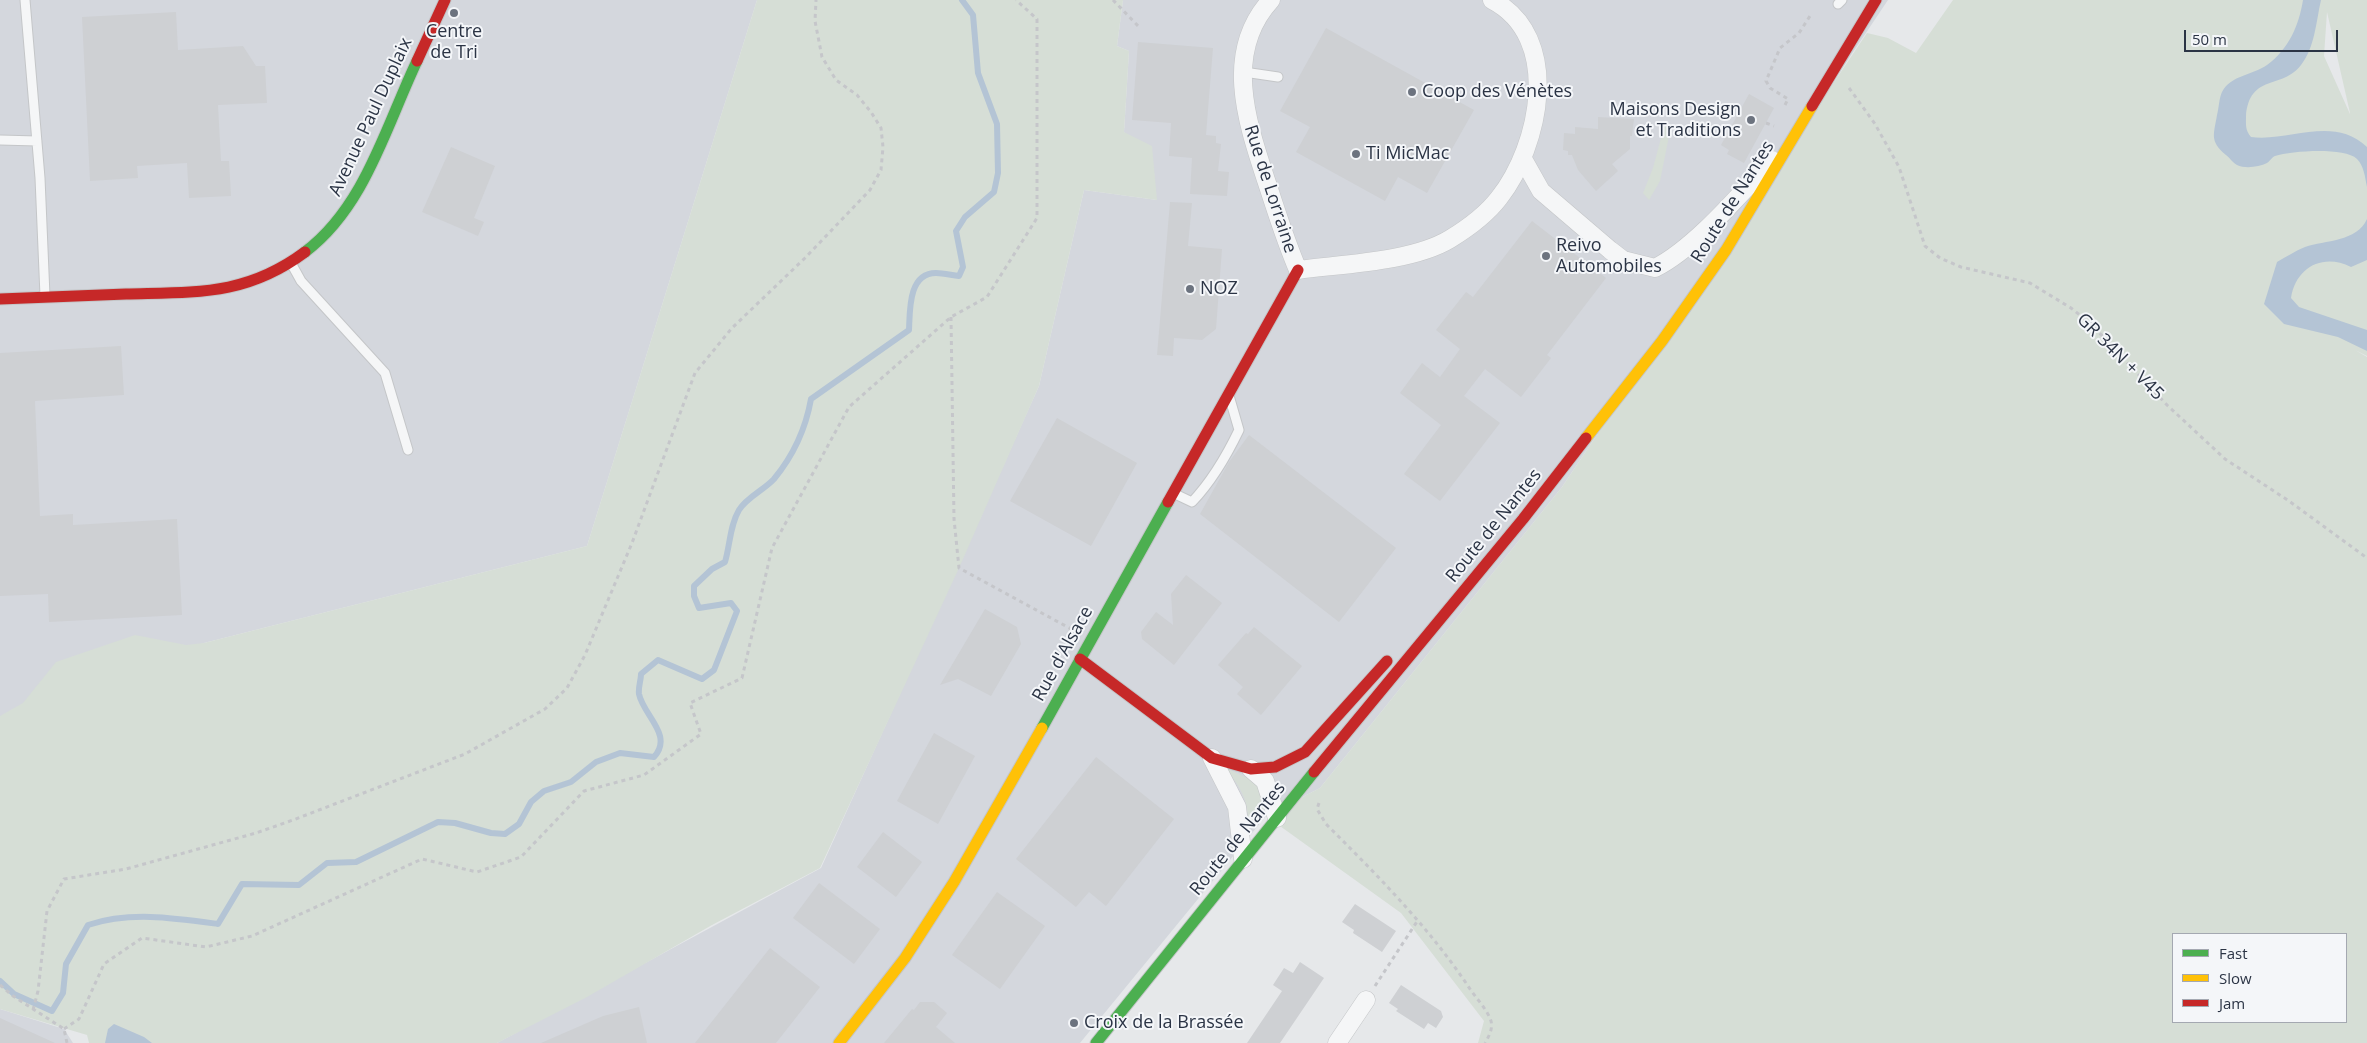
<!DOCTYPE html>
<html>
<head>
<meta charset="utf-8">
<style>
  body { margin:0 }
  #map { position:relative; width:2367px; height:1043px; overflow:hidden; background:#e6e8ea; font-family:"Open Sans",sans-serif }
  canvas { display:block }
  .legend { position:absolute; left:2172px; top:933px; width:175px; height:90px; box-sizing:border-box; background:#f4f6f9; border:1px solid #a4a8b1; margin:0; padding:6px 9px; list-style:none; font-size:15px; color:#2b3445 }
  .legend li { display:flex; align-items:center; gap:10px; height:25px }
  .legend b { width:25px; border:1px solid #a4a8b1 }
  .scale { position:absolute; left:2184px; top:30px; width:154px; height:22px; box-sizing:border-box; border:2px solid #2b3445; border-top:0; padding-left:6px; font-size:15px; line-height:18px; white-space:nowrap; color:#2b3445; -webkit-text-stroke:4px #f4f6f9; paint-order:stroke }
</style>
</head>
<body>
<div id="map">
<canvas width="2367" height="1043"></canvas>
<ul class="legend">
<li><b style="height:6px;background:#4caf50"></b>Fast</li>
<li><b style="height:6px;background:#ffc107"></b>Slow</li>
<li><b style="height:6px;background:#c62828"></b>Jam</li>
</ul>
<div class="scale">50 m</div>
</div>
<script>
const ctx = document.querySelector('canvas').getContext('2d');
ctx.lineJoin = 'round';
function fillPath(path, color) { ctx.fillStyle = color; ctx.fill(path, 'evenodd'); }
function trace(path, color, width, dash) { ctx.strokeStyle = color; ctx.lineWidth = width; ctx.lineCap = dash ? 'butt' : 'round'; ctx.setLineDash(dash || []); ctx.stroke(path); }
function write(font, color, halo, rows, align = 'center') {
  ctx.font = font + ' "Open Sans",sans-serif'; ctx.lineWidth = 4; ctx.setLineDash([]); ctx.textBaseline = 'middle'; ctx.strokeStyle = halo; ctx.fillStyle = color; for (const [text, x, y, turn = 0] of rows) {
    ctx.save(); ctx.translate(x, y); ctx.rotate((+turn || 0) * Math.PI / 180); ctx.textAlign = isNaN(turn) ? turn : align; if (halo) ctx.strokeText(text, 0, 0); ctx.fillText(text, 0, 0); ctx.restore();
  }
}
const built = new Path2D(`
  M0,0h757l-170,546 -383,97 -204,76z
  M1123,0h765l-326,487 -242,301 -54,28 -186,227h-583l324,-175 218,-482 45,-196 73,10 -33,-68 5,-81 -12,-5z
  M0,1009l64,20 9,14h-73z`);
const green = new Path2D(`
  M757,0h366l-6,46 12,5 -5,81 28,14 5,54 -73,-10 -45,196 -80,182 -139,300 -108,57 -125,72 -90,46h-408l-2,-8 -87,-26v-293l23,-13 33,-41 79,-27 51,10 18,-2 383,-97z
  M1953,0h414v356l-12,-6 12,7v686h-889l6,-22 -83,-108 -135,-97 54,-28 242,-301 305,-454 21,5 28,15zM2327,12l23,101v1l-26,-58zM2173,934h173v88h-173z
  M1667,124l3,7 -10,50 -11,19 -6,-7 10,-25 11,-41z
  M1226,768l34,16 6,22 -9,14 -6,2 -3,-3c0,-21 -10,-34 -22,-51z`);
const water = new Path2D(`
  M2303,0h18c-5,22 -6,47 -20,65 -19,25 -51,8 -55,51 0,9 -1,14 5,21 39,5 82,-22 116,10v40c-2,-10 -3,-21 -10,-28 -13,-12 -65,-8 -82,-3 -3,1 -5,5 -8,7 -8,4 -22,6 -30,2 -4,-2 -7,-7 -11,-10 -17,-14 -12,-21 -9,-40 2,-7 2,-17 5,-23 9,-17 31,-17 45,-27 22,-16 32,-40 36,-65z
  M2367,219v41l-16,7c-28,-14 -55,0 -60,31l8,9 68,23v21l-29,-14 -54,-13 -20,-20 13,-42c9,-5 18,-11 28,-15 20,-7 52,-5 62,-28z
  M114,1024l30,13 8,6h-47l3,-14z`);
const stream = new Path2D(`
  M0,981l14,13 38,17 11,-18 3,-29 22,-39c42,-14 87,-7 130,-1l24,-40 57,1 28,-22 29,-1 82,-40 17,1 36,10 14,1 14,-10 12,-22 13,-11 27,-9 25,-20 24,-9 34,4c20,-22 -11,-42 -15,-63 -1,-6 2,-14 2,-20l17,-14 44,19 12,-9 23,-59 -6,-8 -32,5 -5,-12v-10l18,-17 13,-7c5,-17 5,-37 14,-52 8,-13 25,-20 35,-31 19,-23 32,-52 37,-80l98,-69c1,-19 -1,-57 27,-57 7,0 15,2 23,3l4,-9 -7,-36 9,-14 29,-25 4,-19 -1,-49 -19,-51 -5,-58 -11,-15`);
const building = new Path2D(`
  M176,12l2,38 65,-4 13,20h9l2,37 -49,2 3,56h8l2,35 -42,2 -2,-35 -50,3 1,12 -48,3 -8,-164z
  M1326,28l148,82 -47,83 -29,-16 -13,24 -89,-49 14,-25 -30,-16z
  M1138,42l75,6 -7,87 10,1v7l5,1 -3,27 11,1 -2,24 -37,-2 2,-36 -23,-2 2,-33 -39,-3z
  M1749,94l25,14 -30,55 -17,-9 2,-4 -8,-5z
  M1598,117l36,2 -2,17h-2v13l-18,15 6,7 -22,20 -18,-21 -6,-15h-4v-4l-5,-1 1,-17 11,1v-7l23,2z
  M451,147l44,19 -21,52 10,4 -6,14 -56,-24z
  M1170,202l22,1 -4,43 34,3 -6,80 -14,11 -28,-2 -1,18 -16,-1z
  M1532,221l74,57 -59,77 4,3 -30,39 -36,-28 -21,27 36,27 -60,78 -36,-27 37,-49 -41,-32 22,-30 18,14 20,-28 -24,-19 30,-38 7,5z
  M121,346l3,49 -89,6 5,115 33,-2v11l104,-6 5,96 -133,7 -1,-28 -48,2v-243z
  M1057,418l80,45 -46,83 -81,-45z
  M1249,435l147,113 -57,74 -139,-108 29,-52z
  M1186,575l36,28 -48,62 -32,-26 -1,-7 15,-20 17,13 -2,-31z
  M985,609l32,18 4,17 -30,52 -33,-17 -18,6z
  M1254,627l48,39 -41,49 -24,-21 6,-7 -25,-22 28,-32 2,1z
  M934,733l41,23 -37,68 -41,-23z
  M1096,757l78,62 -68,87 -17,-14 -13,15 -60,-48z
  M883,832l39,30 -26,35 -39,-30z
  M819,883l61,46 -26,35 -61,-46z
  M997,892l48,34 -45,63 -48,-34z
  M1355,904l41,27 -14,21 -29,-19 1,-3 -12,-8z
  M770,948l50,39 -44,56h-81z
  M1300,962l24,16 -44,65h-33l35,-52 -9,-6 11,-17 9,5z
  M1401,985l40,26 2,6 -7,11 -8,-5 -4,6 -28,-18 2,-2 -9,-6z
  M920,1002h14l13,11 -11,14 19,16h-71l28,-34 2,1z
  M639,1007l8,36h-106l62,-27z
  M0,1018l55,25h-55z`);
const path = new Path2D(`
  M1113,0l27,28
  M1849,88l26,36 24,43 26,79 15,12 21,9 69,16 41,25 20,16 76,81 58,54 64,42 78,57
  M1785,105l3,-6 -18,-11 -4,-7 14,-33 19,-15 11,-17
  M1766,123l8,3
  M951,317l3,202 5,49 114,62
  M1319,803l-2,6 9,15c51,51 101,101 142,162 7,11 19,23 23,35 2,8 -2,15 -6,22
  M0,985l13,11 51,33 3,14
  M1375,986l43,-66
  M33,1010l5,-19 9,-80 17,-32 62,-10 130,-36 37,-13 172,-66 80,-45 22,-21 18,-33 47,-112 63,-170 37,-45 73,-70 65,-68 11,-20 2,-23 -2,-19 -10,-16 -14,-17 -21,-15 -14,-23 -7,-36 1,-21
  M64,1029l15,-10 25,-55 38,-26 64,9 46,-11 170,-77 55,13 44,-15 63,-66 60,-16 57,-41 -11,-31 52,-25 30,-130 77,-141 102,-90 36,-20 50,-79v-199l-21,-19`);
const lane = new Path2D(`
  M25,0l15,178 5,118
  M1838,4l4,-4
  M1244,72l34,5
  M0,140l37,1
  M291,263l10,18 84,92 23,77
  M1173,493l19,9c19,-20 35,-47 47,-72l-9,-31`);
const street = new Path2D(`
  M1271,0c-48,52 -24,122 -5,180 10,30 19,60 32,90 44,-6 114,-8 152,-31 18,-11 36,-24 49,-41 41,-52 64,-161 -7,-198
  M1523,159l18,32 69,59 13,10 32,8c40,-20 86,-75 117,-108
  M1212,758l25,49 6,52
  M1251,769l14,12 12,37
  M1337,1043l29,-43`);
const fast = new Path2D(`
  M305,252c60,-45 81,-126 112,-191
  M1042,728l126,-226
  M1096,1043l218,-271`);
const slow = new Path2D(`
  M1586,438l76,-97 64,-91 86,-144
  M839,1043l66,-85 49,-76 88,-154`);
const jam = new Path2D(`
  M417,61l28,-61
  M1812,106l64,-106
  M0,299c42,-2 84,-3 126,-5 70,-2 120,2 179,-42
  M1168,502l130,-232
  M1080,659l132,99 39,11 24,-2 30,-15 82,-91
  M1314,772l209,-253 63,-81`);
const markers = [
  [454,13,5,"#6c737f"],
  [1412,92,5,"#6c737f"],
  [1751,120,5,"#6c737f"],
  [1356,154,5,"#6c737f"],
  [1546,256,5,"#6c737f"],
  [1190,289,5,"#6c737f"],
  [1074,1023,5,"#6c737f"]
];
const poiNames = [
  ["Centre",454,32,"center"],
  ["de Tri",454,53,"center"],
  ["Coop des Vénètes",1422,92],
  ["Maisons Design",1741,110,"right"],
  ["et Traditions",1741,131,"right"],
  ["Ti MicMac",1366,154],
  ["Reivo",1556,246],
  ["Automobiles",1556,267],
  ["NOZ",1200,289],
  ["Croix de la Brassée",1084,1023]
];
const streetNames = [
  ["Avenue Paul Duplaix",371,117,-65],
  ["Rue de Lorraine",1270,189,72],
  ["Route de Nantes",1733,202,-58],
  ["GR 34N + V45",2120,357,45],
  ["Route de Nantes",1494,526,-51],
  ["Rue d'Alsace",1063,654,-61],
  ["Route de Nantes",1238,839,-51]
];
fillPath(built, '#d4d7dd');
fillPath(green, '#d6ded6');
fillPath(water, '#b4c4d5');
trace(stream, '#b4c4d5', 6);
fillPath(building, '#ced0d3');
trace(lane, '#c4c6c8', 11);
trace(street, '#c4c6c8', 19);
trace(fast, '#c4c6c8', 13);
trace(slow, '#c4c6c8', 13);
trace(jam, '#c4c6c8', 13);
trace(path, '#c5c6ca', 3, [4, 4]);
trace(lane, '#f5f6f7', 9);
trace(street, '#f5f6f7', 18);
trace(fast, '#4caf50', 11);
trace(slow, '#ffc107', 11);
trace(jam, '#c62828', 11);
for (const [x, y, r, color] of markers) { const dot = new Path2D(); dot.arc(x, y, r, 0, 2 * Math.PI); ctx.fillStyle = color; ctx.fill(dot); trace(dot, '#f4f6f9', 2); }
write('18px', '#2b3445', '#f4f6f9', poiNames, 'left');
write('18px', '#2b3445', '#f4f6f9', streetNames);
</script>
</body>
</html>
